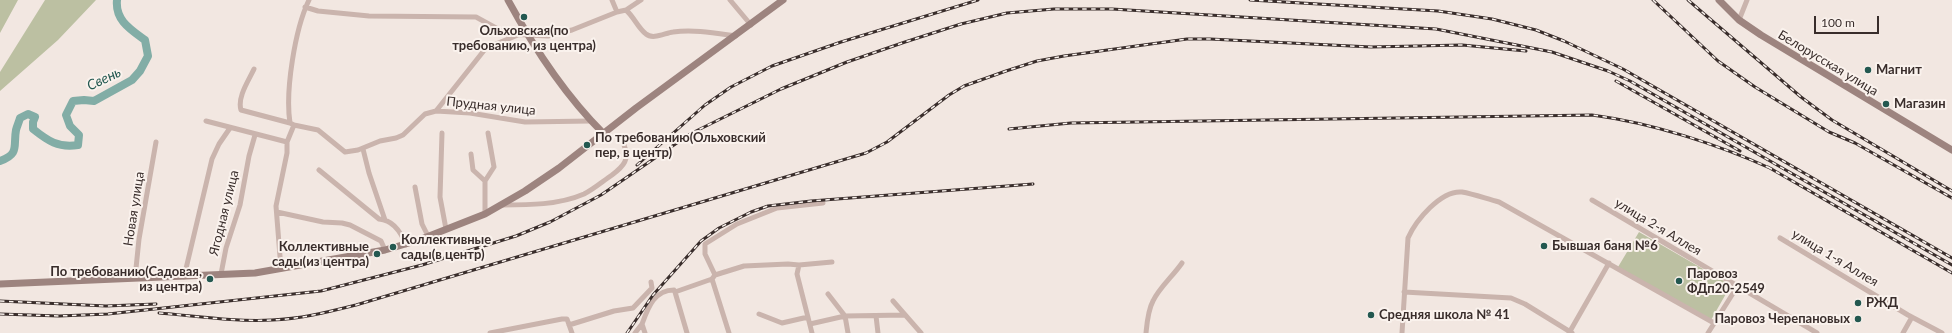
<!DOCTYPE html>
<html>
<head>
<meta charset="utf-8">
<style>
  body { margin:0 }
  #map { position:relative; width:1952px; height:333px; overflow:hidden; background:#f2e7e1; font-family:Lato,sans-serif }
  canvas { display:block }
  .scale { position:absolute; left:1814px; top:16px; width:65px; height:18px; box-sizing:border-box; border:2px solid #392d2b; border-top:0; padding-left:5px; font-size:12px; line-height:14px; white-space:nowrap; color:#392d2b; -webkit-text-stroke:3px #faf2ed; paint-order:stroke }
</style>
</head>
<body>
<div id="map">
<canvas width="1952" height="333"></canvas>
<div class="scale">100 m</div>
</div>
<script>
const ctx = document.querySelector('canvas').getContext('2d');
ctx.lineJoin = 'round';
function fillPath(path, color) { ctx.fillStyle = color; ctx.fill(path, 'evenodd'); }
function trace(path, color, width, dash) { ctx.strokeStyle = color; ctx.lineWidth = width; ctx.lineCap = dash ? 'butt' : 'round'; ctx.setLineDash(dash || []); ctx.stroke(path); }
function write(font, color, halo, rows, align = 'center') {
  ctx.font = font + ' Lato,sans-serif'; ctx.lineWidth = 4; ctx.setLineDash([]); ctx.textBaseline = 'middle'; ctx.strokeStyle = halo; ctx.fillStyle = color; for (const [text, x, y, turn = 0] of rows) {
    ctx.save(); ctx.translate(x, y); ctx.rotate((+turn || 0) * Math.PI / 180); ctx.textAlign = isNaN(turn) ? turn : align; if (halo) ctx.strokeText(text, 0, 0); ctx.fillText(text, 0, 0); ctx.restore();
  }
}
const green = new Path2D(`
  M0,0h18l-18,33z
  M45,0h51l-38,40 -58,51v-19z
  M1639,232l92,53 -20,35 -93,-53z`);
const river = new Path2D(`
  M0,161c20,-7 13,-15 16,-31 1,-4 3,-8 4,-12l8,-4 7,3 -2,5v7c15,12 25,19 45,16l1,-10 -9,-9 -4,-11 7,-14 11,-1 10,1 38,-21 8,-9 8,-15 -3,-16c-15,-11 -30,-20 -28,-40`);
const street = new Path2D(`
  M612,0l5,12
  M730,0l21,25
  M305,7l13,4 51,5 107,1 31,17 41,2 24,-6 45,-18 9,-2c8,7 12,18 20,24 7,6 19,-1 27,-2 20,-3 42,1 63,4
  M626,10l15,-10
  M1739,20l8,-20
  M254,69c-5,11 -17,28 -13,41l49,13 4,2 24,5 27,22 13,-2 22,-9 16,-3 7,-3 22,-21 11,-3 34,2 55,9 66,-1
  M436,111l50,-63 32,-13
  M206,121l81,21
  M290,123c-5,-32 5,-94 19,-123
  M442,133l-2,64 6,32
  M363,149l6,24 16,47
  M471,154l2,16 12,11
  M319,170l60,49c14,1 22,13 27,26
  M415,187l7,37 6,12
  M1592,200l225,133
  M502,205c26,0 57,0 82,-11 10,-5 19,-13 28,-19 12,-9 18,-16 12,-30
  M277,212l46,10 19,1 8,2 31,16 4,9
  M485,214v-33l9,-14 -6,-34
  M1780,238l128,77 34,18
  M799,265l-2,9 15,59
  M281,269l-5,-63 11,-53v-11l7,-17
  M221,274l5,-26 14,-43 9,-49 6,-21
  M715,275l-10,-21v-10l32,-20 40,-16 46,-5
  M184,277l28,-118 7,-15 11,-16
  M135,278l4,-39 17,-97
  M712,279l17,54
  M675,292l37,-13 3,-4 29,-9 44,-2 11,1 33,-3
  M675,292l12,41
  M1404,292l107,6 14,6 47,29
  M828,294l17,22 3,17
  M893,301l28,32
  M759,314l23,9 26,-6
  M876,316l2,17
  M810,324l35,-8 60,-1
  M569,325l45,-14 19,-3 19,-20 -1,-6
  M490,333l72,-14h5l5,14
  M635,333l7,-9
  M645,333l-3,-9c6,-16 12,-34 32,-34l1,2
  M1146,333c1,-10 2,-23 7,-32 6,-13 20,-25 29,-38
  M1402,333l6,-95c8,-18 33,-48 54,-46 12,2 25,7 37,10l215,121
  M1569,333l40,-70
  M1708,333l29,-46
  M1903,333l9,-16`);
const secondary = new Path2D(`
  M508,0c26,48 56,94 95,133
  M1719,0l20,20 22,15 191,115
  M0,284l255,-11 130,-23 34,-10 66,-26 40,-23 34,-23 77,-60 147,-108`);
const rail = new Path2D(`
  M1250,0l188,11 54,8 44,11 28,11 59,28 329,189
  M1653,0l65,61 37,26 74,45 26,11 97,55
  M1688,0l113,97 31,23 120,71
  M1616,81l124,70
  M1009,129l62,-6 521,-8c60,8 125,29 180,54
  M637,165l68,-60 26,-18 41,-21 69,-24 137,-42
  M1768,167l184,106
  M0,301l106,5 50,-2
  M159,313c37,3 76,9 113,7 29,-1 56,-8 84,-15l510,-152 21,-11 62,-47 15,-9 42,-15 31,-10 27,-5 123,-17h23l161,8 91,-2 64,6
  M0,314l59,2 49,-2 213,-23 101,-26 94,-29 34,-14 51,-27 89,-61 91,-45 66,-27 58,-20 56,-18 46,-11 47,-4h58l324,20 116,23 56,19 22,10 322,184
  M627,333l26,-38 48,-54 18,-13 32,-16 17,-6 43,-5 222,-17`);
const markers = [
  [524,17,4,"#235850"],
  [1868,70,4,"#235850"],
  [1886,104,4,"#235850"],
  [587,145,4,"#235850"],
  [1544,246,4,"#235850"],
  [393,247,4,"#235850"],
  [377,254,4,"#235850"],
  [210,279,4,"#235850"],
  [1679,281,4,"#235850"],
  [1858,303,4,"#235850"],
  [1371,315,4,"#235850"],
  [1858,319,4,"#235850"]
];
const poiNames = [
  ["Ольховская(по",524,31,"center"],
  ["требованию, из центра)",524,46,"center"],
  ["Магнит",1876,70],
  ["Магазин",1894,104],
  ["По требованию(Ольховский",595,138],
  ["пер, в центр)",595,153],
  ["Коллективные",401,240],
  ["сады(в центр)",401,255],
  ["Бывшая баня №6",1552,246],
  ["Коллективные",369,247,"right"],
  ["сады(из центра)",369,262,"right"],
  ["По требованию(Садовая,",202,272,"right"],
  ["из центра)",202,287,"right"],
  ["Паровоз",1687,274],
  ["ФДп20-2549",1687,289],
  ["РЖД",1866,303],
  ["Средняя школа № 41",1379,315],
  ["Паровоз Черепановых",1850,319,"right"]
];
const streetNames = [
  ["Белорусская улица",1828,63,31],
  ["Прудная улица",491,106,6],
  ["Новая улица",134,209,-81],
  ["Ягодная улица",224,213,-76],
  ["улица 2-я Аллея",1658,227,31],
  ["улица 1-я Аллея",1835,258,31]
];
const waterNames = [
  ["Свень",104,79,-25]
];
fillPath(green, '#bcc0a2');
trace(river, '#82ada6', 8);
trace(street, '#cab4ad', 5);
trace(secondary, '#9d847f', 7);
trace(rail, '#392d2b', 3);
trace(rail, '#faf2ed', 1.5, [4.5]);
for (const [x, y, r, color] of markers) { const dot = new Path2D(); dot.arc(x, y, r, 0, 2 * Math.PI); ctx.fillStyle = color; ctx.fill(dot); trace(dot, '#faf2ed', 1.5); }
write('bold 13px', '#392d2b', '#faf2ed', poiNames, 'left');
write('13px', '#392d2b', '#faf2ed', streetNames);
write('italic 14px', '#235850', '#faf2ed', waterNames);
</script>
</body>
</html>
